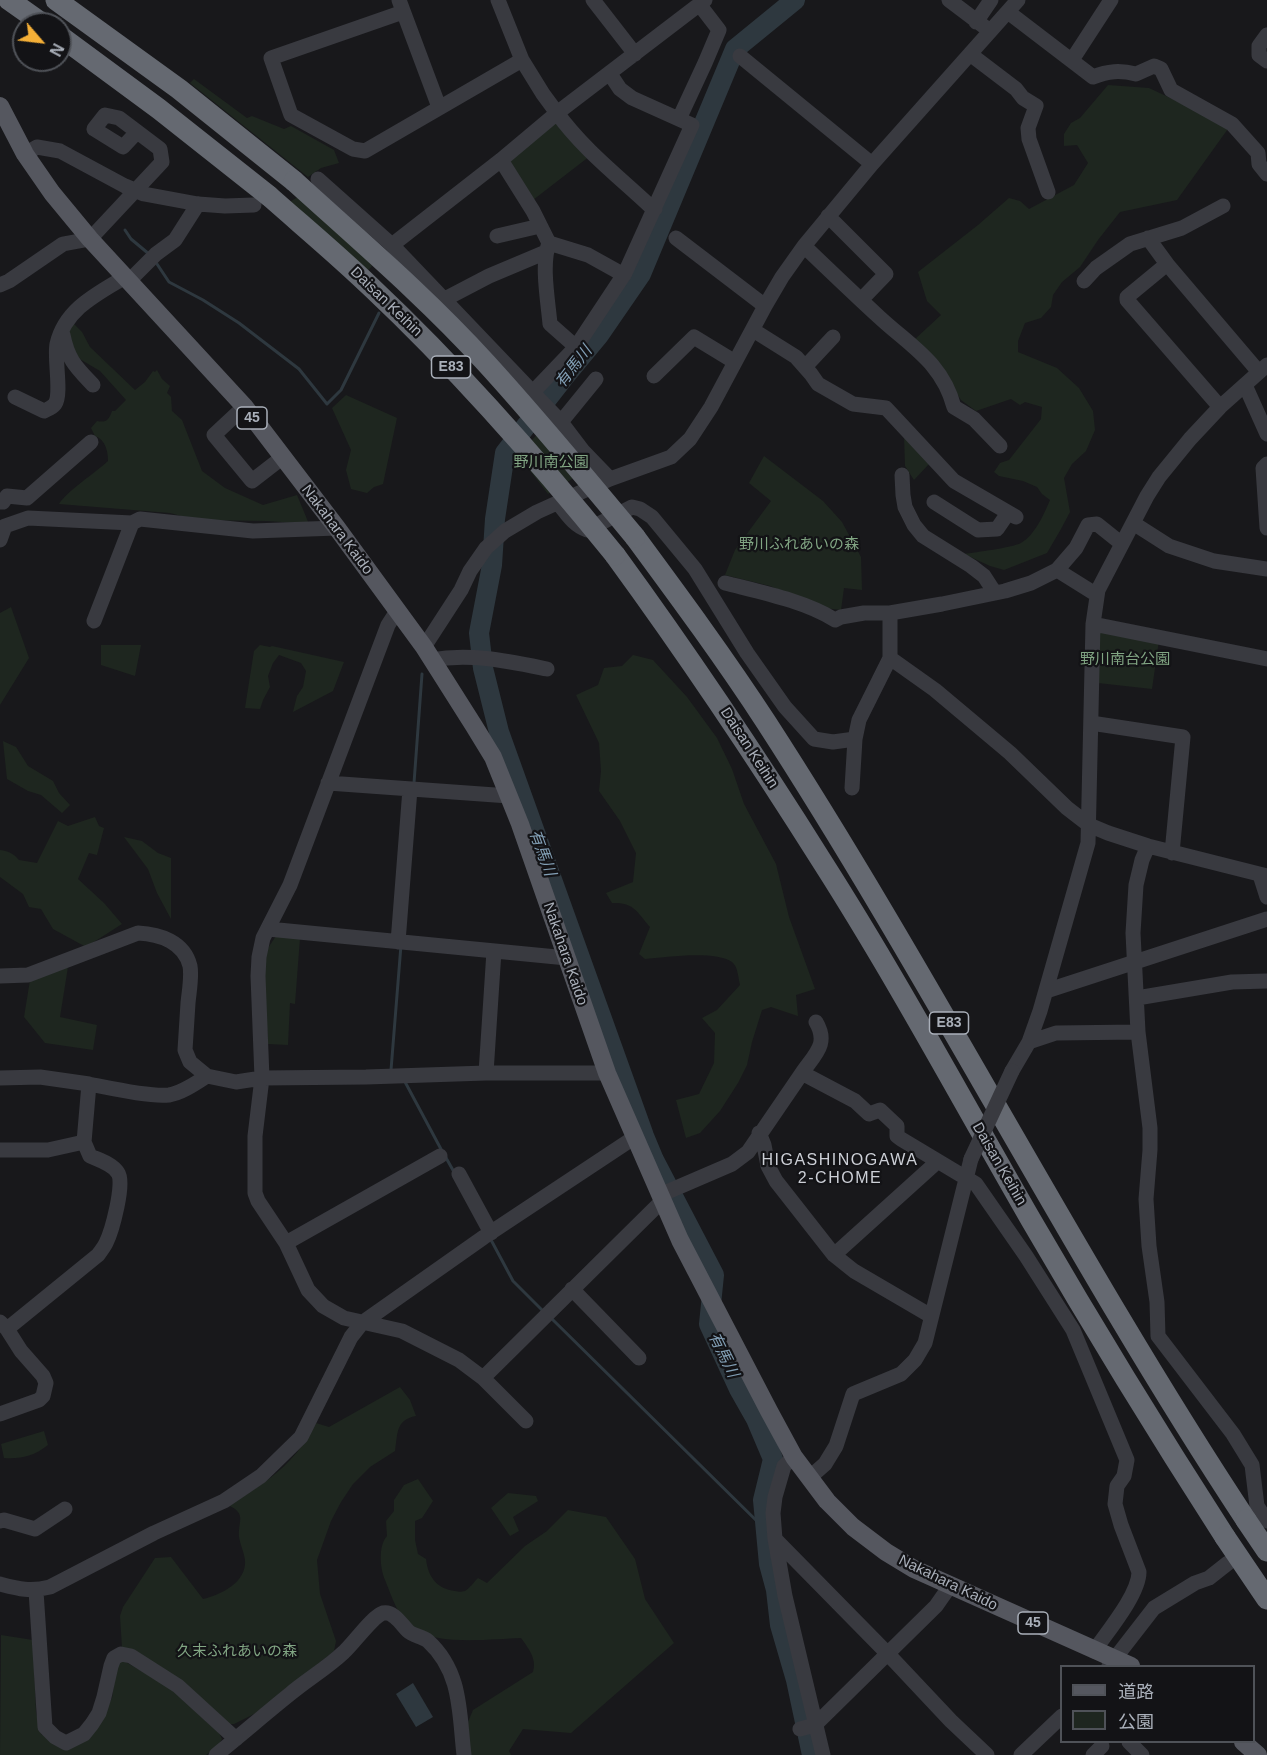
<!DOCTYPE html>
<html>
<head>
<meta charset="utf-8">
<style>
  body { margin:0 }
  #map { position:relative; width:1267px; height:1755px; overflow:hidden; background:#18181b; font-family:Helvetica,"Noto Sans JP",sans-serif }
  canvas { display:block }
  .legend { position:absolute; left:1060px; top:1665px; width:195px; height:78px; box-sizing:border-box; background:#131316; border:2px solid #4f5258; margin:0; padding:8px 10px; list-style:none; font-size:18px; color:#aab0ba }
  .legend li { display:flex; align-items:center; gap:12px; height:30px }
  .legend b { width:30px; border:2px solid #4f5258 }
  .north { position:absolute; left:12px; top:12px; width:60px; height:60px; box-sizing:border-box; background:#131316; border:2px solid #4f5258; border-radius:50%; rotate:118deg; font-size:16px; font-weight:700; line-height:24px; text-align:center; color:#aab0ba }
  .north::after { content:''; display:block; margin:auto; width:21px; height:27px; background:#f4af37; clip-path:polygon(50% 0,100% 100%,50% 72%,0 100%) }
</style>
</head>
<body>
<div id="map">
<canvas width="1267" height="1755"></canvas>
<ul class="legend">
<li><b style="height:8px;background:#55575f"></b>道路</li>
<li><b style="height:16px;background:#1e261f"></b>公園</li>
</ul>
<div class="north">N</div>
</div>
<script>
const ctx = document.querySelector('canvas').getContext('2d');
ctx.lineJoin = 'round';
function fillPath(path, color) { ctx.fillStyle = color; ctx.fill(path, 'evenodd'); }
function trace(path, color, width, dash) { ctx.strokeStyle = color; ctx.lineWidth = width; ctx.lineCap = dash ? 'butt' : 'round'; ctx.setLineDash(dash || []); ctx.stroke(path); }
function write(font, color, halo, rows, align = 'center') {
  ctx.font = font + ' Helvetica,"Noto Sans JP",sans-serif'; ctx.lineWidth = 4.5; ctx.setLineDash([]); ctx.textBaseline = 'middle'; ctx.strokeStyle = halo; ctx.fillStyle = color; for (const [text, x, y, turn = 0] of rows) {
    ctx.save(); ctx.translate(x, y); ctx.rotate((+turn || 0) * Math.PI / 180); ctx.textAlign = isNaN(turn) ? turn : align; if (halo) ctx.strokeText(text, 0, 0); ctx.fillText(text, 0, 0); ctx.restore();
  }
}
const green = new Path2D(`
  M194,79l53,39 5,-2 32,13 7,-3 43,24 5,13 -18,5 -13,9 -118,-94z
  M1108,85l41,3 81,38 -53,74 -57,12 -22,28 -18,27 -18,15 -9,13 -2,12 -10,11 -16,5 -7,18v11l39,16 22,20 14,23 2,19 -9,21 -14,13 -8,14 6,34 -9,17 -14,24 -43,17 -14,-4 -26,-12c12,-2 47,-6 57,-11 14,-8 23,-29 29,-43l-8,-6 -5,-7 -14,-6 -24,-5 -5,-4 6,-9 9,-3 32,-41 1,-12 -17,-5 -5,3 -9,-6 -35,12 -15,-11 -24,-37 -23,-23 27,-25 -14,-14 -9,-29 60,-47 31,-27 11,3 9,8 45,-24 14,-22 -11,-18 -13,1v-12l7,-11 9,-5z
  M558,121l32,35 -57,44 -24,-40z
  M310,190l62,76 -17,19 -81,-74z
  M72,322l10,10 8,15 45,43 10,-8 8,-11 2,1 2,-2 5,9 8,7 -3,7 4,4 1,14 10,9 20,51 23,17 38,17 34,-10 12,29 -42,-3 -71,-1 -26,-7 -111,-9c9,-14 35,-30 49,-43 0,-9 -2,-21 -13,-25l-4,-8 6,-7c9,2 12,-1 15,-10h3l11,-11 -26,-29 -27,-16 -6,-21z
  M346,395l51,23 -14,66 -9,3 -7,6 -16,-4 -5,-19 5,-20 -19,-42z
  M545,426l40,45 -37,23 -30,-39z
  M904,436l25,28 -15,16 -9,-14z
  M764,456l59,45 19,21 19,35 1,33 -18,-2 -3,22 -17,-2 -54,-22 -45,-11 10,-25 36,-49 -22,-18z
  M11,607l18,51 -29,47v29v-121z
  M1099,632l60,8 -7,49 -54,-6z
  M101,645h40l-6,31 -34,-11z
  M260,645l10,2 2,-1 72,16 -11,29 -40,21 4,-16 6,-9 3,-16 -5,-8 -22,-8 -6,8 -5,13 2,11 -7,13 -3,9 -15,-1 9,-57z
  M633,655l20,5 34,37 30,41 15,31 12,35 32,60 13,53 26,72 -19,6 2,21 -27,-9 -9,3 -10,32 -5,23 -9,18 -18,28 -20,22 -14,5 -10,-38 23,-6 15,-31 1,-30 -13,-15 15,-8 23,-25c-2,-8 -2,-18 -8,-23 -16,-12 -67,-5 -87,-3l-6,-5 11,-27c-13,-15 -16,-25 -38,-24l-6,-10 27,-11 3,-29 -16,-32 -21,-30 2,-20 -2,-28 -23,-48 22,-10 6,-17 18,-2z
  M3,741l13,6 12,19 25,15 6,12 11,12 -8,8 -21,-18 -13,-4 -21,-12z
  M95,817l4,9 5,2 -7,27 -8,-2 -11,26 26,24 18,21 -36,23 -33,-18 -12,-20 -12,-2 -6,-13 -23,-17v-27c9,1 14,4 19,10l18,3 21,-42 10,5z
  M124,837l18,4 16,12 13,5v61l-14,-26 -9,-24z
  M276,936l24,2 -5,66 -5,-1 -2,42 -20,-1 -5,-73 3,-20z
  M68,967l-8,50 37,8 -4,25 -48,-7 -21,-26 6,-37z
  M400,1387l10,13 6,16c-21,4 -18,18 -21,35l-25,16 -17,17 -12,18 -10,19 -14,39 3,34 16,47 -2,10 -74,60 -26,13h-5l-107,-76 -2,-32 3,-9 32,-49 16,-1 32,42c18,-4 44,-17 42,-39 -1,-8 -5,-16 -6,-23 -1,-17 8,-23 -11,-32 25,-14 52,-31 70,-54 7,-9 12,-19 18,-28l13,4z
  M44,1431l4,14c-14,11 -26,14 -44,13l-3,-14z
  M418,1479l15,22 -11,17 -7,3v19l3,14 8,5c2,18 11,30 29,32 4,1 6,1 10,0 5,-3 9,-9 13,-13l9,5 38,-37 22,-15 21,-21 38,7 29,42 10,40 29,44 -103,90 -48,-4 -14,22 2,4h-41l-2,-33 5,-12 60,-38c4,-13 -4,-23 -12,-34 -30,1 -85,8 -109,-10 -14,-10 -21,-34 -27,-48 -5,-12 -7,-34 2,-44l-1,-15 8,-10v-11l10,-15z
  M508,1493l28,3 2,5 -25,16 6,14 -9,5 -19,-28z
  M1,1635l32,5 3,72 5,22 24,14 29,-16 18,-34 5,-35 5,-3 45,25 52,48 3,6 -4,7 -12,9h-206z`);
const water = new Path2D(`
  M413,1683l20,34 -17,10 -20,-33z`);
const stream = new Path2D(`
  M125,230l6,9 18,15
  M155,261l14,21 34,18 36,23 60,46 28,35 14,-14 38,-77
  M414,783l8,-109
  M391,1070l10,-125
  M404,1080l38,71
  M445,1156l9,16
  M490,1238l23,43 31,31
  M551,1318l215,212`);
const river = new Path2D(`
  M795,0l-60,49 -94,225 -42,61 -34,41 -60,77 -10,66 -3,46 -13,68 4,35 16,64 145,404 10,24 60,115 -5,49 30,65 17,30 17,40 -10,41 6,64 7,26 4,35 16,55 16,75`);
const minor = new Path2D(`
  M399,0l40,107
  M498,0l24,60 21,34 14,19 148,-113
  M593,0l42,54
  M949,0l41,31
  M403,12l-132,46 20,57 62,34 12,2 157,-91
  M1008,12l85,65c15,-6 27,-7 43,-3l18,-8 7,3 10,21 61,34 26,29 1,11 8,10
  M976,22l15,-22
  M1267,35l-8,11v9l8,6
  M970,54l46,35 7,9 13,8 -8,22 1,11 19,53
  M740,56l132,108
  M1072,60l39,-60
  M679,119l26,-56 14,-33 -20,-26
  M25,154l12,-7 23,4 65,35 19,8 54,10 27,2 29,-1
  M501,160l32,51 16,32c-8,21 -1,58 1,81l26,23
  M318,179l74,66 169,177 22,29 27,28
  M828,216l58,58 -25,26
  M497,236l43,-10
  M676,238l89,68
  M1148,238l19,26
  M549,243l39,12 36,20
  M392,245l109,-85 56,-47c26,36 61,63 93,93l5,3
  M804,246c24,23 49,47 74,70 32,30 64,46 76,91l20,12 26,27
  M129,281l27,-27 19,-14 23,-36
  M1084,281l12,-13 34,-24 52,-16 41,-22
  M0,285l9,-4 54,-37 27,-5 72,-77 -2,-13 -41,-31 -14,-3 -11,14 29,18 14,-15
  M445,299l44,-23 57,-24
  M753,330l43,27 15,17 7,10 35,20 33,4 68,73 62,36
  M63,335c5,25 13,32 30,50
  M805,367l28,-30
  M654,376l40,-39 41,25
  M1245,385l22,49
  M533,392l43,-45 49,-74 67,-148 -60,-27 -12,-9 -10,-15
  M15,397l29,14c4,-2 8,-3 11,-7 7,-10 -1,-46 2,-60 8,-35 40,-50 68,-67
  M244,407l-30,28 38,46 31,-24
  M1220,407l-93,-107v-3l40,-33 91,107
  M561,422l35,-43
  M1267,464l-4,4 4,60
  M902,475l1,20 2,12 9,18 9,11 48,30 13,10 11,17
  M0,502h3l4,-6 20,2 64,-56
  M934,502l44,28 19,-1 11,-16
  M558,503c9,11 15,22 29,27l45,-23 8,2 12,8 43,52 52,84 38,54 29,32 19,3 22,-3
  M1133,523l36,23 45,15 53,8
  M0,540l5,-14 23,-8 104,5 8,-4 113,12 84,-3
  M1057,570l40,25
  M725,583c35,9 80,18 110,37l6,-3 23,-4h26l52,-9 63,-13 26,-8 26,-13 19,-22 12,-23 9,-1 25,20
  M397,611l-9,14 -98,260 -27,53 -4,19 -1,19 4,102 -7,58v57l3,8 28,42 22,47 15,16 21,12 58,13 57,29 24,18 43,43
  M94,621l38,-98
  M1093,624l174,35
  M424,647l37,-57 9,-19 16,-23 19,-17 32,-19 73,-33 61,-22 19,-18 21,-32 54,-101 17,-29 22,-31 68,-82 146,-164
  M890,658l45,32 75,63 57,55 22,17 19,8 40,13 119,30
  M431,660c40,-7 76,1 116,9
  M1091,723l92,14 -11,116
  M328,783l181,13
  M852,788l3,-49 4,-19 31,-62v-45
  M1148,846l-6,14 -6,25 -3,48 5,99 12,96v22l-4,49 3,47 8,56 1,34 75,98 19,31 5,41 10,15
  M1260,875l7,22
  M268,929l299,29
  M398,942l12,-153
  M0,976l28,-1 110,-42c22,1 46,9 52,33 2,11 -1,26 -2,37 -1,16 -2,32 -3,47l5,12 17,14 29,6 26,-4 104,-1 120,-4h121
  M1046,991l221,-72
  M1137,998l95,-16 35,-1
  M1029,1042l27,-9 82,-1
  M1012,1071l17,-29 11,-31 48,-168 5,-219 5,-34 49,-94 12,-19 31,-38 30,-32 47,-42
  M486,1073l8,-122
  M802,1073c13,-19 27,-29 14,-51
  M0,1078l40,-1 49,7
  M759,1133l5,12 4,21 8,15 58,74 20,16 77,45
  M0,1150h48l36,-8
  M459,1174l32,59
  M660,1195l72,-31 16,-12 54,-79 53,28 14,13 11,-4 17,16v10l4,3 75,45 50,72 47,74 54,130 -3,16 -7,10 -2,18 6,21 18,47c0,22 -31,59 -45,79
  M286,1243l154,-87
  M834,1255l103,-93
  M572,1289l67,69
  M0,1322l7,7 14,22 22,25 3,7 -3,13 -4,4 -39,14
  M7,1329l91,-74c3,-4 6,-8 8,-12 6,-12 19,-60 12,-70 -5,-9 -19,-13 -28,-17l-6,-14 5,-58c21,4 60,13 80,11 13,-2 27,-12 38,-19
  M483,1378l179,-177
  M794,1457l-10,9 -9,31 -2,16 2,26 10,57 38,159
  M809,1478l16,-14 11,-18 17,-52 48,-20 14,-14 10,-17 46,-184
  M0,1521l4,-1 31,9 30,-20
  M775,1539l112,114 64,68 36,34
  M0,1584c19,5 30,8 50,3l104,-54 70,-32 37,-25 40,-39 50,-100 11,-14 122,-86 151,-100
  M36,1591l9,136 10,10 11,6 18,-9 8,-10 7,-11 5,-16 7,-31 3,-8 7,-4 10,2 47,30 58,53
  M1109,1666l45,-58 41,-25 14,-5 19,-15
  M800,1729l15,-4 121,-119 14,-20
  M1129,1742l13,13
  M216,1755c25,-20 49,-41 74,-61 18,-15 37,-26 54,-42 9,-8 29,-36 39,-39 11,-2 18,11 25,18 5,5 14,5 20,10 34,31 31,72 36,114
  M1021,1755l41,-39
  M1093,1755l9,-9`);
const major = new Path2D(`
  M0,106l25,48 27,39 38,46 154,167 93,122 87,119 50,79 19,31 27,67 87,249 73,167 89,171 25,46 33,44 26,26 33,25 28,17 217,97
  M1243,1742l15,13`);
const highway = new Path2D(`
  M9,0l34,24
  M56,0l123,89 115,92
  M60,36l99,73 110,87
  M635,537c45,61 90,122 131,185 169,261 309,539 480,798
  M615,555c73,100 142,203 208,308 74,116 139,237 208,357 62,107 127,213 194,317`);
const minorBridge = new Path2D(`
  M971,1159l41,-88`);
const highwayBridge = new Path2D(`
  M294,181c65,59 133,117 192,182 52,57 100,115 149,174
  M269,196c35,31 70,60 103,92 87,82 167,173 243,267
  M1246,1520l21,31
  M1225,1537l42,62`);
const shields = [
  [451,367,39],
  [252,418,30],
  [949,1023,39],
  [1033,1623,30]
];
const shieldNames = [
  ["E83",451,367],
  ["45",252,418],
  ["E83",949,1023],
  ["45",1033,1623]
];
const streetNames = [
  ["Daisan Keihin",386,302,44],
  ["Nakahara Kaido",337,530,53],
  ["Daisan Keihin",749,748,57],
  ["Nakahara Kaido",565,954,71],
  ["Daisan Keihin",999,1164,60],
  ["Nakahara Kaido",948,1583,26]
];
const parkNames = [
  ["野川南公園",551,463],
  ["野川ふれあいの森",799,545],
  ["野川南台公園",1125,660],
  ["久末ふれあいの森",237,1652]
];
const waterNames = [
  ["有馬川",574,367,-52],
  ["有馬川",542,853,70],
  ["有馬川",723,1355,64]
];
const neighbourhoodNames = [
  ["HIGASHINOGAWA",840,1161],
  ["2-CHOME",840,1179]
];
fillPath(green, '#1e261f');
fillPath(water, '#2e383f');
trace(stream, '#2e383f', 3);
trace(river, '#2e383f', 20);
trace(minor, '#393a40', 15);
trace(major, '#55575f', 18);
trace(highway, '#656971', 21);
trace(minorBridge, '#393a40', 15);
trace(highwayBridge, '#656971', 21);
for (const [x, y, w] of shields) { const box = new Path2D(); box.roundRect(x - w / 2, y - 11, w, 22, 4.5); ctx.fillStyle = '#131316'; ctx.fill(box); trace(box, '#aab0ba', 1.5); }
write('bold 14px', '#aab0ba', null, shieldNames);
write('15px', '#aab0ba', '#131316', streetNames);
write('15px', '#81a583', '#131316', parkNames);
write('italic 16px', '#829fb5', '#131316', waterNames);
ctx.letterSpacing = '1.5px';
write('16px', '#cccfd6', '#131316', neighbourhoodNames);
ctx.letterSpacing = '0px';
</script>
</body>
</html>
